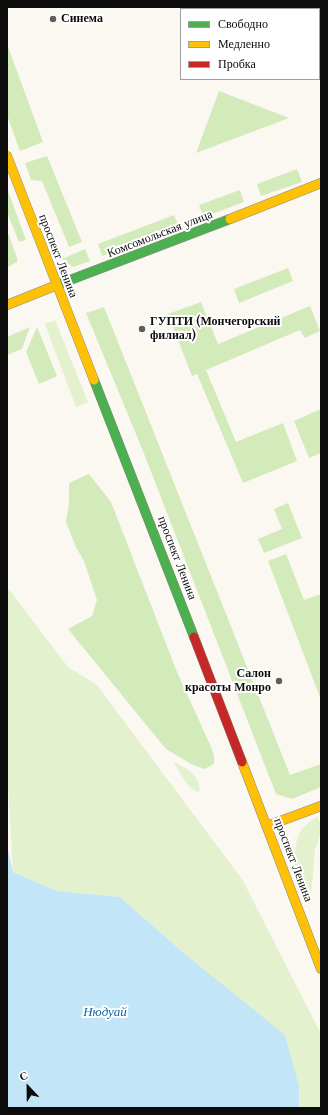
<!DOCTYPE html>
<html>
<head>
<meta charset="utf-8">
<style>
  body { margin:0 }
  #map { position:relative; width:328px; height:1115px; overflow:hidden; background:#faf8f0; font-family:"Libre Baskerville",serif }
  canvas { display:block }
  .frame { position:absolute; inset:0; border:8px solid #0c0c0c; pointer-events:none }
  .legend { position:absolute; left:180px; top:8px; width:140px; height:72px; box-sizing:border-box; background:#fff; border:1px solid #9e9e9e; margin:0; padding:5px 7px; list-style:none; font-size:12px; color:#0c0c0c }
  .legend li { display:flex; align-items:center; gap:8px; height:20px }
  .legend b { width:20px; border:1px solid #9e9e9e }
  .north { position:absolute; left:8px; top:1067px; width:40px; height:40px; -webkit-text-stroke:3px #fff; paint-order:stroke; rotate:338deg; font-size:11px; font-weight:700; line-height:16px; text-align:center; color:#0c0c0c }
  .north::after { content:''; display:block; margin:auto; width:14px; height:18px; background:#0c0c0c; clip-path:polygon(50% 0,100% 100%,50% 72%,0 100%) }
</style>
</head>
<body>
<div id="map">
<canvas width="328" height="1115"></canvas>
<div class="frame"></div>
<ul class="legend">
<li><b style="height:5px;background:#4caf50"></b>Свободно</li>
<li><b style="height:5px;background:#ffc107"></b>Медленно</li>
<li><b style="height:5px;background:#c62828"></b>Пробка</li>
</ul>
<div class="north">С</div>
</div>
<script>
const ctx = document.querySelector('canvas').getContext('2d');
ctx.lineJoin = 'round';
function fillPath(path, color) { ctx.fillStyle = color; ctx.fill(path, 'evenodd'); }
function trace(path, color, width, dash) { ctx.strokeStyle = color; ctx.lineWidth = width; ctx.lineCap = dash ? 'butt' : 'round'; ctx.setLineDash(dash || []); ctx.stroke(path); }
function write(font, color, halo, rows, align = 'center') {
  ctx.font = font + ' "Libre Baskerville",serif'; ctx.lineWidth = 4; ctx.setLineDash([]); ctx.textBaseline = 'middle'; ctx.strokeStyle = halo; ctx.fillStyle = color; for (const [text, x, y, turn = 0] of rows) {
    ctx.save(); ctx.translate(x, y); ctx.rotate((+turn || 0) * Math.PI / 180); ctx.textAlign = isNaN(turn) ? turn : align; if (halo) ctx.strokeText(text, 0, 0); ctx.fillText(text, 0, 0); ctx.restore();
  }
}
const green = new Path2D(`
  M55,320l33,82 -12,5 -31,-83z
  M7,587l61,80 28,17 146,195 79,155v74h-22v-21l-113,-132 -66,-58 -63,-6 -44,-19 -6,-105z
  M173,761c12,7 26,13 27,29l-2,2c-10,-2 -20,-23 -25,-31z
  M317,816l4,9v6l-6,19 -3,35 -1,5 -2,2c-18,-4 -16,-45 -10,-58 4,-8 11,-12 18,-18z`);
const forest = new Path2D(`
  M195,7h126v17l-2,1v-16h-123z
  M7,44l36,98 -23,9 -13,-36z
  M219,91l70,27 -93,35z
  M47,156l35,86 -13,5 -27,-66 -11,-1 -6,-17z
  M297,169l5,13 -41,14 -4,-12z
  M7,188l19,52 -7,2 -12,-30z
  M240,190l4,12 -40,15 -5,-12z
  M174,215l5,12 -77,29 -4,-12z
  M7,235h2l8,23v4l-9,5z
  M85,249l5,12 -17,6 -11,-8z
  M288,268l5,13 -54,22 -5,-14z
  M201,302l17,42 92,-38 10,25 -15,7 -5,-8 -94,40 30,72 47,-19 14,38 -54,22 -46,-109 -5,2 -24,-62z
  M104,307l186,468 31,-11v23l-29,12 -16,-5 -133,-343 -57,-138z
  M30,327l-8,22 -15,6v-18z
  M37,327l20,49 -18,8 -13,-32z
  M321,409v44l-12,5 -15,-37z
  M89,474l22,28 66,170 35,77 2,8v7l-10,5 -13,-5 -25,-15 -98,-120 24,-13 5,-16 -13,-39 -8,-14 -10,-25 3,-19v-20z
  M288,503l14,35 -38,15 -6,-14 24,-10 -8,-20z
  M286,554l18,46 17,-6 -1,103 -52,-136z`);
const water = new Path2D(`
  M7,846l6,26 44,19 63,6 66,58 99,80 14,52v21h-292z`);
const fast = new Path2D(`
  M57,285l173,-66
  M94,380l100,257`);
const slow = new Path2D(`
  M7,156l87,224
  M230,219l91,-36
  M7,305l50,-20
  M242,762l79,207
  M267,826l54,-20`);
const jam = new Path2D(`
  M194,637l48,125`);
const markers = [
  [53,19,4,"#5f5f5c"],
  [142,329,4,"#5f5f5c"],
  [279,681,4,"#5f5f5c"]
];
const poiNames = [
  ["Синема",61,19],
  ["ГУПТИ (Мончегорский",150,322],
  ["филиал)",150,336],
  ["Салон",271,674,"right"],
  ["красоты Монро",271,688,"right"]
];
const streetNames = [
  ["Комсомольская улица",160,234,-21],
  ["проспект Ленина",58,256,69],
  ["проспект Ленина",177,558,69],
  ["проспект Ленина",293,860,69]
];
const waterNames = [
  ["Нюдуай",105,1012]
];
fillPath(green, '#e3f1ce');
fillPath(forest, '#d3eabb');
fillPath(water, '#c3e5f8');
trace(fast, '#8a8985', 10);
trace(slow, '#8a8985', 10);
trace(jam, '#8a8985', 10);
trace(fast, '#4caf50', 9);
trace(slow, '#ffc107', 9);
trace(jam, '#c62828', 9);
for (const [x, y, r, color] of markers) { const dot = new Path2D(); dot.arc(x, y, r, 0, 2 * Math.PI); ctx.fillStyle = color; ctx.fill(dot); trace(dot, '#fff', 1.5); }
write('bold 12px', '#0c0c0c', '#fff', poiNames, 'left');
write('12px', '#0c0c0c', '#fff', streetNames);
write('italic 13px', '#0c63a7', '#fff', waterNames);
</script>
</body>
</html>
